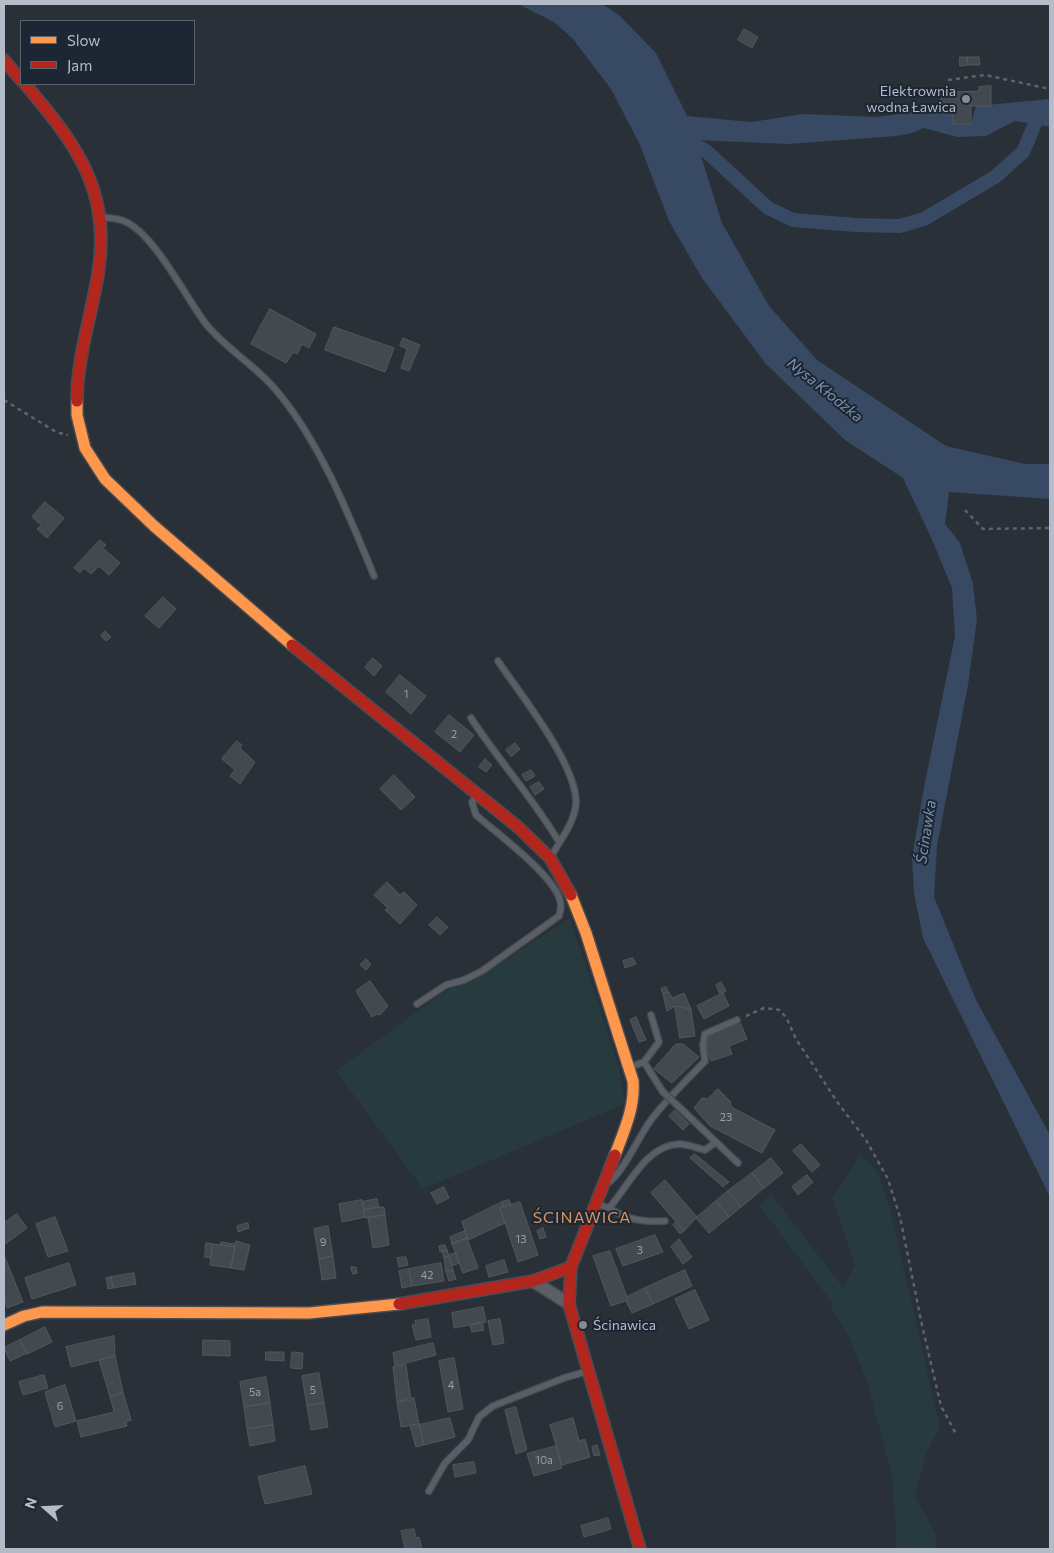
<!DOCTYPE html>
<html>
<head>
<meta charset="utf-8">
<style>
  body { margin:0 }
  #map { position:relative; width:1054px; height:1553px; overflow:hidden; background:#2a3038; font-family:Commissioner,sans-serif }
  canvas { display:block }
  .frame { position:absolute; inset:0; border:5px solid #b4bcc9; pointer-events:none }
  .legend { position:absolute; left:20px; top:20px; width:175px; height:65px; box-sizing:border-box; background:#1d2633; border:1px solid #59626f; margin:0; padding:6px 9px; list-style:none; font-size:15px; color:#b4bcc9 }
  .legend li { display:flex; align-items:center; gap:10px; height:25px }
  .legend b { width:25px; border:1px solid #59626f }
  .north { position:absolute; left:20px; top:1483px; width:50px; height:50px; -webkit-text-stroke:4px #1d2633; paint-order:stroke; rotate:289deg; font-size:14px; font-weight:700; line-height:20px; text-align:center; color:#b4bcc9 }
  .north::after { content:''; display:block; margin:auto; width:18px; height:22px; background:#b4bcc9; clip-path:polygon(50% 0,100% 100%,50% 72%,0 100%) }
</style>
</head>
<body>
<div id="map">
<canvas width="1054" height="1553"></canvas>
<div class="frame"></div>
<ul class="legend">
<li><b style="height:6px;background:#ff974d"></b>Slow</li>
<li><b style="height:6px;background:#b3261e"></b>Jam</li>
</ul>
<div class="north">N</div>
</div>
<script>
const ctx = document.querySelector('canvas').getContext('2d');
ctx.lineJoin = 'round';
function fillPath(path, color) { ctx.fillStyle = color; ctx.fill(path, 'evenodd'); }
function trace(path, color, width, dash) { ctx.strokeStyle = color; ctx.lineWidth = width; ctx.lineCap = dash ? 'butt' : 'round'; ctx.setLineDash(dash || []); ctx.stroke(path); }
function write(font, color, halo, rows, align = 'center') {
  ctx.font = font + ' Commissioner,sans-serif'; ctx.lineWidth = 4; ctx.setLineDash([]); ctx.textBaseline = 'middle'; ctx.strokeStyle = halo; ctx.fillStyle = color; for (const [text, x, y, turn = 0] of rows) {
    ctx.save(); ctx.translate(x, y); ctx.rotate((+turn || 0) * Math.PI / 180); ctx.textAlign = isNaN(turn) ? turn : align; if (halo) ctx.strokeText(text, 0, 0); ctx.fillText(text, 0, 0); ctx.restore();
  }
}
const green = new Path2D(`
  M570,918l49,149 6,37 -202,85 -87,-118 110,-81 28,-10z
  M860,1155l18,17 12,36 50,220 -13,23 -12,45 20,37 2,16h-40l-5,-73 -24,-92 -19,-47 -18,-29 2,-4 -74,-99 12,-11 72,93 12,-21 -23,-68z`);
const water = new Path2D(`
  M518,4h84l17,11 37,38 31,63 64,6 52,-8 74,3 76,-10v17h18l5,-18 74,-7v28l-35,-6 -29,15 -29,1 -33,-9 -12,5 -16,3 -108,8 -92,-4 26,83 47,83 48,54 129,86 79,18h25v35l-101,-7 -4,32 15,19 13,41 4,35 -9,66 -31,161 -3,51 42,103 74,135v62l-127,-259 -9,-45 -2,-35 12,-71 31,-151 -3,-48 -18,-44 -31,-66 -58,-38 -79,-76 -64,-86 -33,-57 -29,-76 -29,-56 -38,-50 -19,-17z`);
const canal = new Path2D(`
  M683,138l23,13 62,57 25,12 62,5 45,1 24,-7 71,-42 28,-25 17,-40`);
const building = new Path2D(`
  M744,29l14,8 -6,11 -14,-8z
  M960,57h7l1,8 -8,1z
  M967,57h12l1,8h-12z
  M991,86v20h-20v18h-18v-17h-12v-19h10v4l28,-1v-4z
  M270,309l46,25 -7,14 -7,-4 -5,10 -4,-2 -7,11 -35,-19z
  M334,327l60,21 -9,24 -60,-22z
  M403,338l17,7 -11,26 -8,-3 6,-19 -7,-3z
  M45,502l19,16 -17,20 -10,-9 4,-4 -9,-8z
  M100,540l6,5 -3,3 17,15 -11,12 -10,-9 -8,8 -7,-6 -4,5 -6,-5z
  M163,597l13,12 -17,19 -14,-12z
  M105,631l6,6 -5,4 -5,-5z
  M373,658l9,8 -8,10 -9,-9z
  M400,675l26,21 -15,18 -25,-22z
  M449,715l25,20 -14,17 -25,-20z
  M237,741l5,4 -2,3 15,14 -15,22 -10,-8 5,-6 -13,-11z
  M515,743l5,6 -9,8 -5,-7z
  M485,759l7,6 -6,7 -7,-5z
  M531,770l4,6 -9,5 -4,-6z
  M394,775l21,22 -14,13 -21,-21z
  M539,782l5,7 -9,6 -5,-8z
  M387,882l13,13 4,-3 13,13 -17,19 -15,-14 3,-2 -14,-13z
  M437,917l11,10 -8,8 -11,-10z
  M633,958l3,6 -11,4 -2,-7z
  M366,959l5,5 -5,6 -6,-5z
  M370,981l18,25 -8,9 -3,-1 -5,3 -16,-26z
  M721,982l5,9 -6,3 -4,-9z
  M666,987l2,5 -5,2 -2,-5z
  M669,992l3,6 12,-5 7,16 -16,-3 -8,5 -4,-17z
  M723,993l6,13 -25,13 -7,-13z
  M675,1006l16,3 4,27 -15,2z
  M636,1017l10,23 -7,2 -9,-22z
  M741,1024l6,15 -18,7 3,8 -21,7 -4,-11 1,-13z
  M676,1044h7l16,13 -27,26 -18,-14z
  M718,1089l13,13 -1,2 3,4 42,22 -13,23 -52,-27 -16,-18 8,-10 5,1z
  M675,1110l14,14 -6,6 -14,-14z
  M801,1144l19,21 -8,7 -19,-21z
  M695,1154l34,28 -6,5 -33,-29z
  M771,1158l12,15 -19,15 -12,-15z
  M752,1173l12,15 -23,19 -13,-16z
  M807,1175l6,7 -15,13 -6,-8z
  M665,1180l32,37 -13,14 -33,-38z
  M444,1187l5,11 -12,6 -6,-11z
  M728,1191l13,16 -12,10 -13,-16z
  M377,1199l2,8 -15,3 -2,-8z
  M362,1200l3,17 -23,5 -3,-18z
  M509,1200l2,5 -7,2 -2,-5z
  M716,1201l13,16 -20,16 -13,-15z
  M502,1202l2,5 -4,1 5,15 -37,17 -6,-18z
  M520,1202l18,53 -20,7 -18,-54z
  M379,1207h5l1,8 -20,3 -1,-8z
  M17,1214l10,14 -23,17v-22z
  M385,1215l4,30 -16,3 -5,-30z
  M55,1217l13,34 -20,6 -12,-33z
  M676,1222l8,9 -4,3 -7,-9z
  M248,1223l1,5 -11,4 -1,-6z
  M328,1226l5,30 -14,3 -5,-30z
  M543,1228l3,9 -6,2 -3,-8z
  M465,1231l2,7 -15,6 -2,-7z
  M655,1235l8,17 -40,14 -7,-17z
  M467,1238l11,30 -15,5 -11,-29z
  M679,1239l13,18 -9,7 -12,-17z
  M236,1241l14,4 -6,25 -13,-2z
  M221,1242l14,2v3l-14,-2z
  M206,1243l7,1 -2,14 -6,-1z
  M213,1244l22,3 -4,21 -21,-3z
  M445,1245l2,5 -7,2 -1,-6z
  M447,1250l2,6 -5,2 -2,-7z
  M610,1251l18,49 -17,6 -18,-50z
  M456,1253l3,10 -7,3 -3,-11z
  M4,1255l19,47 -16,6 -3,-9z
  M333,1256l3,22 -14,2 -3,-21z
  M449,1256l4,14 -7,2 -2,-14z
  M406,1257l2,8 -9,2 -2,-9z
  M504,1260l4,12 -19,5 -3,-11z
  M69,1263l7,22 -44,14 -7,-21z
  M441,1263l3,18 -32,5 -3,-17z
  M351,1267h5l1,6 -4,1z
  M409,1269l3,17 -10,2 -3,-17z
  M453,1270l3,9 -7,2 -3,-9z
  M685,1270l7,16 -39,18 -8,-16z
  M134,1273l2,11 -23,4 -2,-11z
  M111,1277l2,11 -5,1 -2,-11z
  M645,1288l8,16 -21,9 -6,-12 1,-4z
  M695,1290l14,30 -20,9 -14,-30z
  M483,1307l3,15 -32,6 -2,-15z
  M428,1319l3,18 -15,3 -4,-15 4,-1 -1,-3z
  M500,1319l4,24 -11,2 -5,-24z
  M482,1322l2,8 -12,2 -2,-7z
  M45,1327l7,15 -25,12 -7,-14z
  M114,1336l1,20 -44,11 -5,-20z
  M20,1340l7,13 -17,8 -6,-13z
  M203,1340l27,1v15l-27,-1z
  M433,1343l3,12 -41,11 -2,-13z
  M266,1352h18v9l-18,-1z
  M292,1352l11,1 -1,16 -11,-1z
  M115,1356l8,36 -13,5 -11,-37z
  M454,1358l9,51 -15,3 -9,-51z
  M406,1365l5,35 -14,2 -4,-35z
  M319,1373l5,30 -17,3 -5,-30z
  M44,1375l4,13 -25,7 -4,-13z
  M266,1377l4,26 -26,4 -4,-25z
  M65,1385l11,36 -21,6 -10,-35z
  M123,1392l8,28 -5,2 1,4 -46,11 -4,-16 37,-9 -4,-15z
  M414,1398l5,26 -18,3 -4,-25z
  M270,1403l3,22 -26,4 -3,-22z
  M324,1403l4,24 -17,3 -4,-24z
  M516,1407l11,43 -11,4 -11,-44z
  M450,1418l5,19 -31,8 -5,-20z
  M573,1418l6,23 6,-2 5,18 -28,8 -12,-40z
  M419,1424l5,21 -8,2 -6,-21z
  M273,1425l2,16 -25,5 -3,-17z
  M597,1445l3,10 -6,1 -2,-9z
  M556,1446l6,22 -28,8 -7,-22z
  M474,1462l2,11 -21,4 -2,-12z
  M305,1466l7,28 -47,10 -7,-27z
  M608,1518l3,11 -27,8 -3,-11z
  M414,1529l2,9 3,-1 3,12h-17l-4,-18z`);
const path = new Path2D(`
  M948,80l37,-5 65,14
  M4,400l52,32 12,3
  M965,510l18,19 67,-1
  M746,1016l18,-8 16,2 7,9 9,20 42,64 28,37 22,39 12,38 22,108 19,81 15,28`);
const lane = new Path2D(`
  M102,217c7,1 15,1 22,4 30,12 62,77 82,103 20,25 49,41 69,65 44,51 74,126 99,187
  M498,661c22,33 77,101 78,140 0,20 -16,39 -25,56
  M471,718c28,43 62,80 88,124
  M417,1004l29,-19 18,-5 18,-9 77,-55c2,-7 3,-12 0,-19 -11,-26 -60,-62 -83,-82l-4,-13 5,-7
  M644,1062l19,30
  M630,1067l14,-5 15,-20 -8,-27
  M677,1105l61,58
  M608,1183c17,-12 31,-49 46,-67 16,-20 34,-37 51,-55l-2,-16 2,-11 32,-14
  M597,1204l12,4c19,-21 37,-63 70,-64 8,0 18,4 26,6l11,-8
  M609,1208c19,12 33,14 56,13
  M429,1491l16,-28 23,-23 11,-23 14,-11 71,-28 24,-7`);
const street = new Path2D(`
  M533,1281l36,23`);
const slow = new Path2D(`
  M77,401v14l8,33 20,31 49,47 138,119
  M571,895l15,38 47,148c2,27 -9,50 -18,74
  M4,1325l20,-9 18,-4 267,1 90,-9`);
const jam = new Path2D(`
  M4,60l17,20
  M25,84c51,60 87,107 73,190 -7,43 -21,84 -21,127
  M292,645l226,182 32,31 21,37
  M615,1155l-44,112 -2,37 71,245
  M399,1304l134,-23 38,-14`);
const laneBridge = new Path2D(`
  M663,1092l14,13`);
const markers = [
  [966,99,5,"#848b96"],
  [583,1325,5,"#848b96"]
];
const numberNames = [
  ["1",406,694],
  ["2",454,734],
  ["23",726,1117],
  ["13",521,1239],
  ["9",323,1242],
  ["3",640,1250],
  ["42",427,1275],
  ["4",451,1385],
  ["5",313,1390],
  ["5a",255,1392],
  ["6",60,1406],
  ["10a",544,1460]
];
const poiNames = [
  ["Elektrownia",956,91],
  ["wodna Ławica",956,107],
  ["Ścinawica",593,1325,"left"]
];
const waterNames = [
  ["Nysa Kłodzka",825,390,39],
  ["Ścinawka",926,832,-81]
];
const quarterNames = [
  ["ŚCINAWICA",582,1218]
];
fillPath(green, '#273a3e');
fillPath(water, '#384963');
trace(canal, '#384963', 14);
fillPath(building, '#444950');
trace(building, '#52575f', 1);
trace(lane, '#484c53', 8);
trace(street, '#484c53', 14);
trace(slow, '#484c53', 14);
trace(jam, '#484c53', 14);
trace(path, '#5d636a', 2.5, [4, 4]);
trace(lane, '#5a5e66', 5.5);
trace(street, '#5a5e66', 11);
trace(slow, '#ff974d', 11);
trace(jam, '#b3261e', 11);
trace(laneBridge, '#484c53', 8, []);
trace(laneBridge, '#5a5e66', 5.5);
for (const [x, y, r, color] of markers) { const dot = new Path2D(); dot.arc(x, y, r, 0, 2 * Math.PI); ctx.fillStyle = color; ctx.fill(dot); trace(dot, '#1d2633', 2); }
write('11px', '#989fab', null, numberNames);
write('14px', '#b4bcc9', '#1d2633', poiNames, 'right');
write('italic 15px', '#7c92b1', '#1d2633', waterNames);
ctx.letterSpacing = '1px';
write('16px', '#d59563', '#1d2633', quarterNames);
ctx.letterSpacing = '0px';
</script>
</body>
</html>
